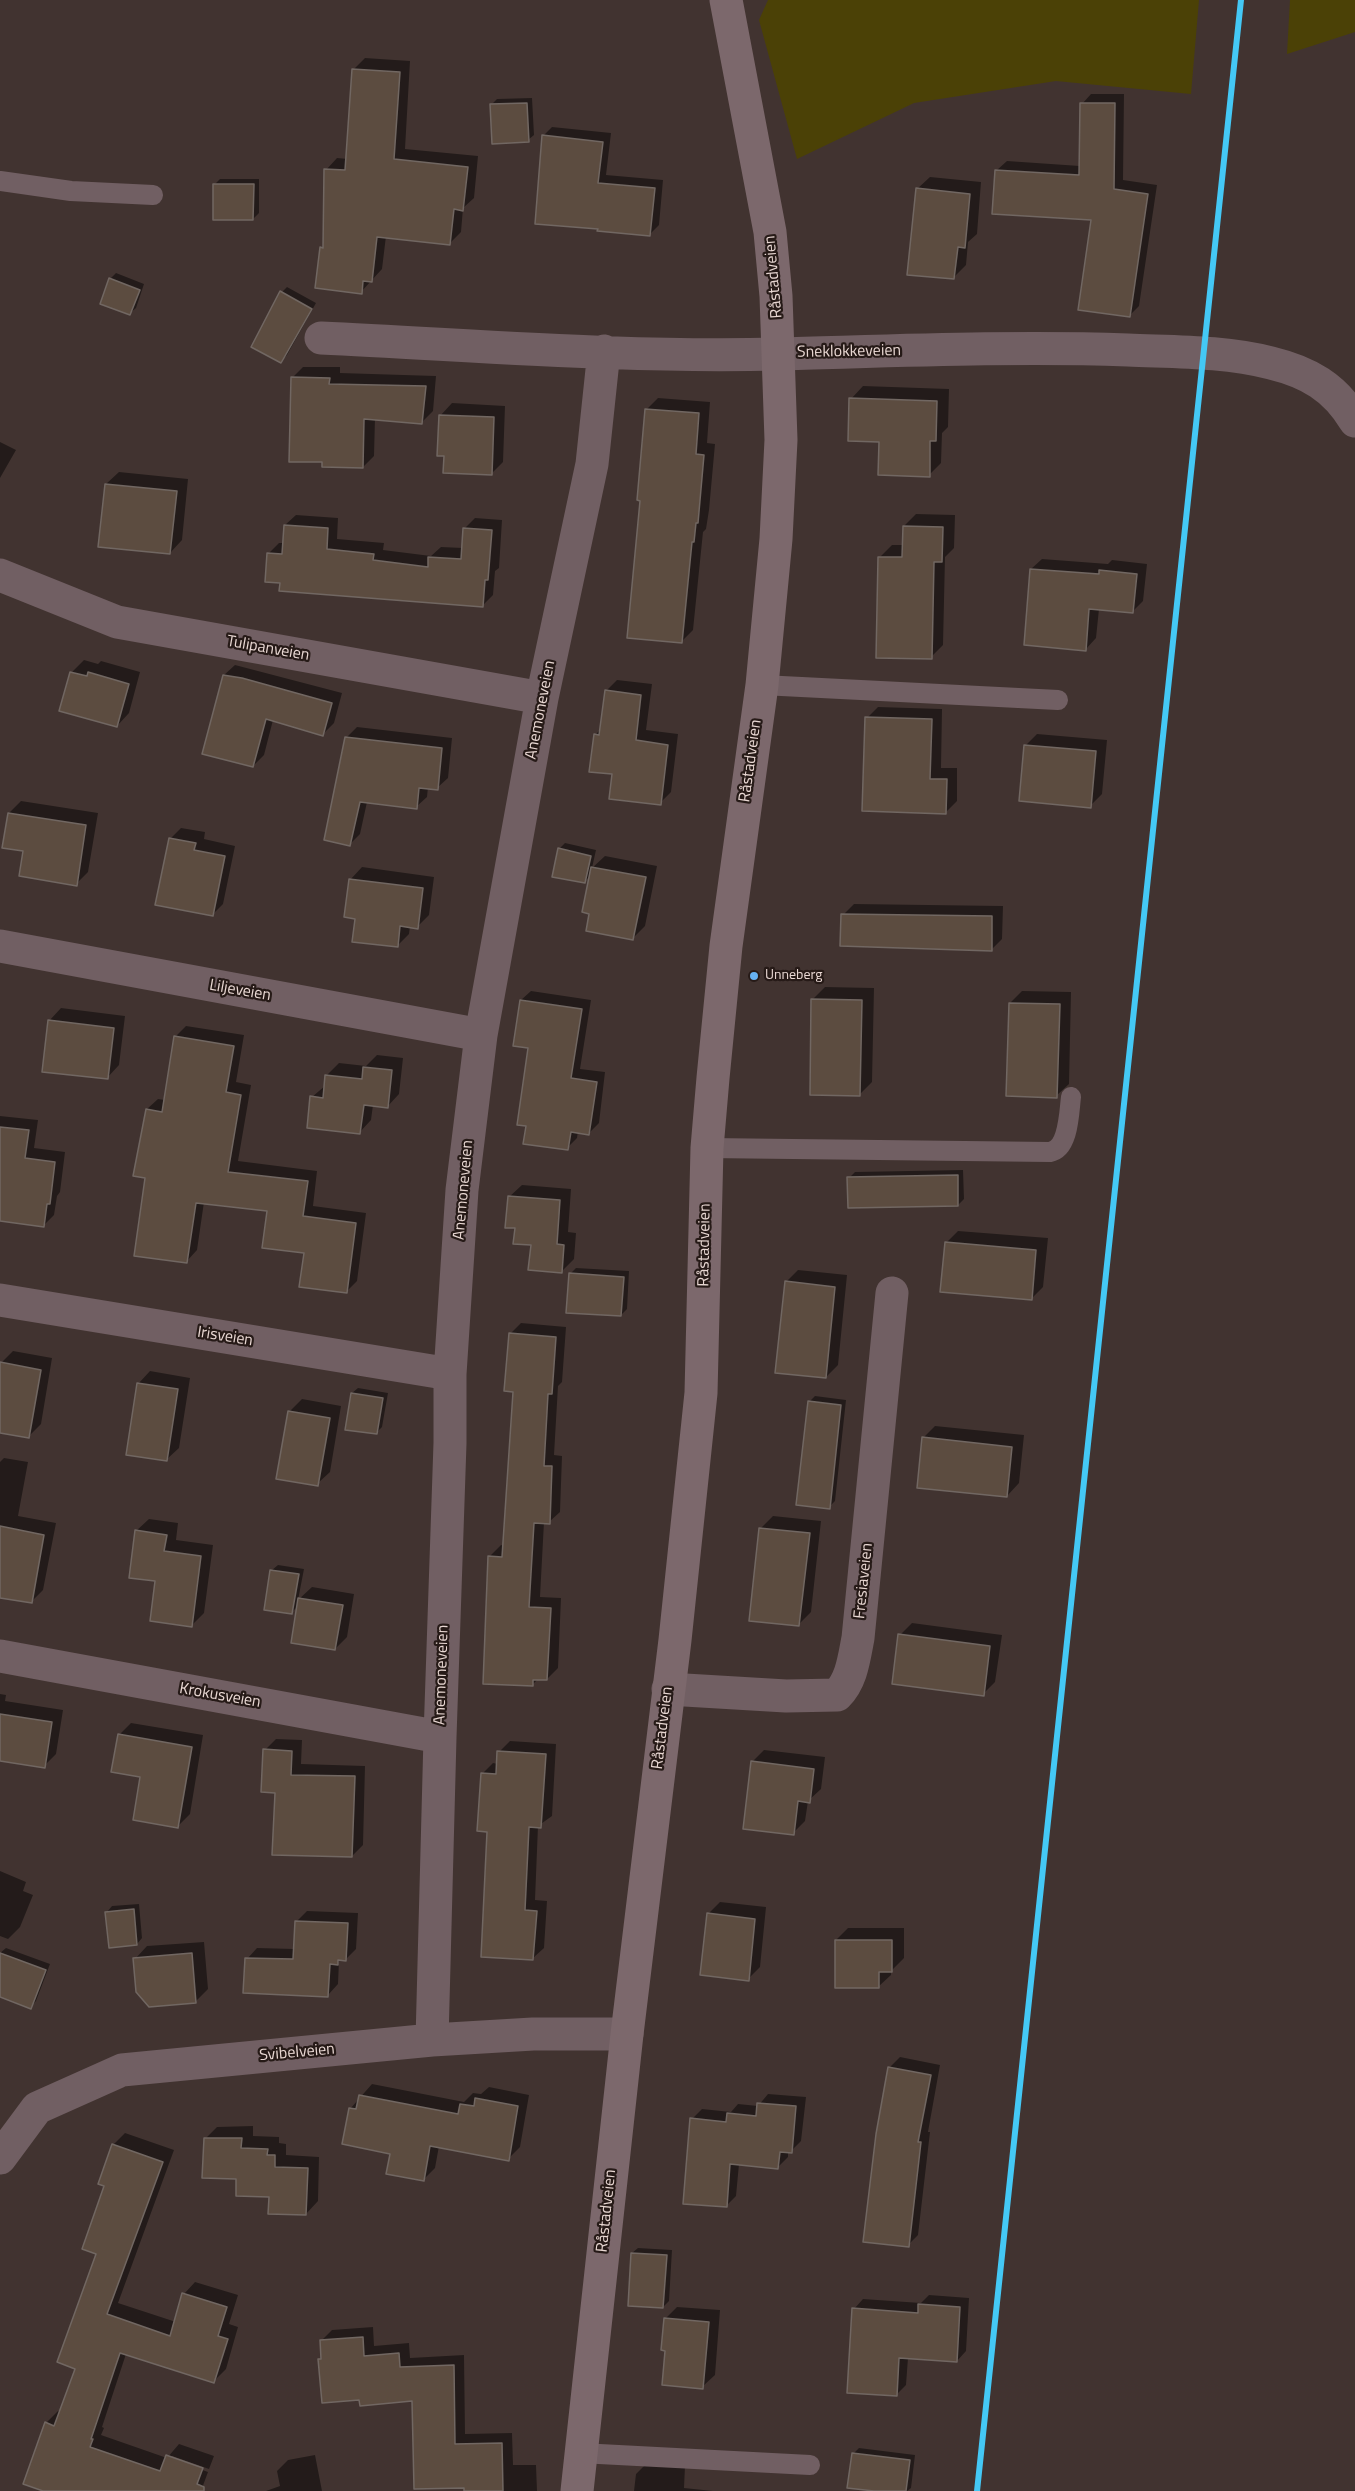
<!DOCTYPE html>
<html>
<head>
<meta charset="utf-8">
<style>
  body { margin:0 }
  canvas { display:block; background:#413330 }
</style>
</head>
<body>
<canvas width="1355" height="2491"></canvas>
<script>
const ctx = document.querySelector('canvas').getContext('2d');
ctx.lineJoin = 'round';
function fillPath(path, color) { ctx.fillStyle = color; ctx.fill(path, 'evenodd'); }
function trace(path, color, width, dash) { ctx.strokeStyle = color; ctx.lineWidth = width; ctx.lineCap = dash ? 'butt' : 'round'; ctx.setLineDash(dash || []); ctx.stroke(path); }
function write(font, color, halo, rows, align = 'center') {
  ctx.font = font + ' "Titillium Web",sans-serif'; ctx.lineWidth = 4.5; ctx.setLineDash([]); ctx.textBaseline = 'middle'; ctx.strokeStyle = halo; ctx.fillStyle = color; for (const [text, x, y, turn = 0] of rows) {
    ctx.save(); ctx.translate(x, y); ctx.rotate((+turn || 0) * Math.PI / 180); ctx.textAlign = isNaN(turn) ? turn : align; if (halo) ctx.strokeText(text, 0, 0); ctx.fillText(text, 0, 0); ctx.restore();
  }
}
const green = new Path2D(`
  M768,0h431l-8,94 -135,-13 -142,22 -117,56 -38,-139z
  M1290,0h65v32l-68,22z`);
const shadow = new Path2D(`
  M365,58l45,3 -5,88 73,7 -4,42 -11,10 -2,24 -12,12 -63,-8 -4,33 -21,23 -40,-44 4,-3 1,-75 11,-12 11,1 6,-90z
  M1091,94h33l-1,86 34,5 -18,121 -10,10 -37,-97 -95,-49 10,-9 73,5 2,-62z
  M532,98l2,37 -6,5 -37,-35 6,-6z
  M552,127l59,6 -5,42 57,5 -4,45 -9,9 -107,-98z
  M930,177l51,5 -4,52 -9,8 -2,23 -12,12 -37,-88z
  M220,179h39v34l-6,6 -38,-35z
  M116,273l28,11 -8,24 -6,5 -20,-34z
  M287,287l29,16 -29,52 -6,6 1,-69z
  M303,367h37v6l96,3 -3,35 -12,12 -46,-5 -1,38 -11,11 -71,-89z
  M863,386l86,3 -1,38 -6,6 -1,30 -12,12 -48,-34 -30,-42z
  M658,398l52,4 -3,41 8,1 -6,66 -3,19 -3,3 -10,98 -11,11 -40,-142 5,-90z
  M452,403l53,3 -2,56 -12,12 -45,-19 -6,-39z
  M0,442l16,8 -16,28z
  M119,472l69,7 -6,61 -12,13 -64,-69z
  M916,514l39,1 -1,33 -9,9 -2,88 -12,12 -51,-100 12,-12h12v-19z
  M296,515l42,3 -1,21 47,4 -1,7 48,6 10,-9 22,1 2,-20 10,-10 27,2 -3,48 -4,3 -2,24 -10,10 -202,-23 -12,-29 10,-10h5l1,-18z
  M1042,559l66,5 4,-4 35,4 -4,37 -11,11 -33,-3 -3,29 -10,11 -55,-80z
  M84,660l14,4 3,-3 39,11 -11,41 -12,13 -45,-54z
  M235,665l107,28 -8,30 -11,11 -50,-14 -9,35 -11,11 -29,-91z
  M617,680l35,4 -6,46 32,4 -7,58 -11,11 -46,-30 -19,-38 6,-6 5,-38z
  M878,707l64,2 -1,59h16v33l-11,11 -79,-94z
  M357,727l95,11 -4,40 -11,10 -9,-1 -1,10 -11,10 -49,-5 -7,32 -10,10 -4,-106z
  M1037,734l70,6 -5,54 -12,12 -65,-60z
  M21,801l77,12 -10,59 -12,12 -67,-71z
  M181,828l24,4 -1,7 31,7 -12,58 -11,11 -42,-76z
  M565,843l31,7 -4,18 13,-12 52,10 -12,60 -12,12 -42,-25v-38l-7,7 -25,-33z
  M362,867l72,10 -5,38 -12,12 -7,-1 -1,8 -12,12 -40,-29 -7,-37z
  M854,904l149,2 -1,33 -11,11 -148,-35z
  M825,987l49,1 -2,94 -12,12 -47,-95z
  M531,991l60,9 -11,69 25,3 -6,51 -10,10 -11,-2 -1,7 -10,10 -40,-23 2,-78 -8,-47z
  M1022,991l49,1 -2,92 -13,12 -46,-93z
  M61,1008l64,8 -6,49 -12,13 -58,-57z
  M186,1026l58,9 -8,47 15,3 -13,76 79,10 -4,35 53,7 -9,68 -11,11 -41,-40 -36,-42 -65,-8 -7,48 -10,11 -40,-84v-68l11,-10 7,1 11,-64z
  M377,1055l26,3 -4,36 -12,13 -14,-2 -2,15 -12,13 -47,-36 14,-12 1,-10 12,-12 27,3z
  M0,1116l38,4 -4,28 31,4 -5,40 -3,4 -3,19 -10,10 -44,-6z
  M963,1170l1,29 -6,6 -109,-27 6,-6z
  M522,1185l49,4 -3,43 8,1 -2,26 -12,12 -46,-44 -7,-30z
  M958,1231l90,7 -5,49 -12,12 -85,-56z
  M576,1268l53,3 -2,38 -6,6 -51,-41z
  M798,1270l49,5 -9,90 -12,12 -40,-95z
  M521,1323l45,4 -4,55 -4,4 -4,69 8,1 -2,56 -11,10h-5l-4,75 21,1 -3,70 -11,11h-9l-6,6 -42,-129 11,-11 3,1 10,-156 -4,-56z
  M13,1351l39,7 -11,66 -12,12 -29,-5v-61l1,-7z
  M150,1371l40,7 -11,70 -13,12 -28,-76z
  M358,1388l30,5 -6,34 -6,6 -24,-40z
  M815,1396l31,4 -11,101 -6,6 -20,-105z
  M302,1399l39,7 -11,66 -13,12 -27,-73z
  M935,1426l89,9 -5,48 -12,13 -84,-58z
  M4,1458l24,4 -10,54 38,7 -13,67 -12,12 -31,-6v-134z
  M773,1516l48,5 -10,91 -12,12 -38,-96z
  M149,1519l29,4 -2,17 37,5 -9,68 -12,12 -35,-45 -21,-49z
  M278,1565l26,4 -6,31 14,-13 42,7 -7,43 -12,12 -37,-43 -7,7 -26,-4 7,-39z
  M912,1623l90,12 -7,47 -12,12 -83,-59z
  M0,1694l6,1 -1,6 58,9 -7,44 -12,12 -44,-6z
  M131,1723l72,12 -13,79 -12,12 -36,-50 -23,-41z
  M276,1739l26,1 -1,24 64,2 -2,79 -11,11 -76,-65 -11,-41z
  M510,1741l46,3 -4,72 -14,10 -3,74 12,1 -3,47 -11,10 -44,-128 -7,-56 11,-11 5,1 1,-12z
  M764,1750l61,7 -4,32 -13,12 -3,20 -12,12 -41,-71z
  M0,1871l26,11 -3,9 10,4 -13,32 -12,12 -8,-3z
  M720,1902l46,5 -6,60 -12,12 -40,-65z
  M139,1904l3,34 -5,6 -30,-32 5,-6z
  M307,1911l51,2 -2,36 -10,10 -7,2 -1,23 -10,11 -81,-36 10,-11 38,1 1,-27z
  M848,1928h56v30l-13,13v4l-13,12 -42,-47z
  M204,1942l4,47 -12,12 -61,-42 12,-13z
  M6,1948l44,16 -14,37 -5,6 -31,-11v-43z
  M900,2057l40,8 -12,67h2l-12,103 -10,10 -18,-178z
  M372,2084l92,18 9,-9 8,1 8,-7 40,8 -9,52 -12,12 -69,-13 -4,22 -12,12 -32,-28 -41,-43z
  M768,2094l38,3 -5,44 -10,10h-3v6l-10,10 -39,-3 -3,32 -10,10 -34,-87 10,-10 29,3 7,-8 20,2z
  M253,2126v10l26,1v6l7,1v11l33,2 -1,44 -12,13 -68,-37 -33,-38 12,-12z
  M125,2133l49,17 -56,153 58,19 8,-28 11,-12 43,13 -9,29 9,3 -12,42 -12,12 -88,-27 -24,73 2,1 -3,7 66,23 12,-14 35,12 -5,13 -37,-13v3l36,13 -7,19h-153l-2,-68 12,-12 3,1 16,-44 21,-115 15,-108z
  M638,2248l34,2 -3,51 -6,6 -31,-54z
  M929,2295l40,3 -3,53 -9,10 -49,-3 -2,27 -10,10 -42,-86 9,-10 58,4z
  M677,2307l43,3 -5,65 -13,12 -36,-38 -1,-30z
  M373,2327l1,19 35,-3 1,15 54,-3 1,79 47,-1 1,32h23l1,26h-71v-5l-53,-87 -52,-1 -41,-38 2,-3 -1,-16 11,-11z
  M859,2448l56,7 -4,33 -4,3h-20l-34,-37z
  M315,2455l7,36h-56l14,-5 -3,-15 11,-11z
  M647,2463l38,3 -1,22 29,3h-79l2,-17z`);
const building = new Path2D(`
  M352,69l48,3 -6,87 74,8 -5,44 -9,-2 -4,36 -73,-8 -5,45 -9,-1 -1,13 -47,-6 5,-41 3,1 1,-79 21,1z
  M527,103l2,39 -37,2 -2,-40z
  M1080,103h35l-1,86 34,5 -18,123 -52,-7 13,-90 -99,-6 3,-44 84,5z
  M542,135l61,7 -5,41 57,5 -5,48 -53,-5 1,-2 -63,-5z
  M213,184h41l-1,36h-40z
  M916,188l54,6 -5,54 -7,-1 -4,32 -47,-4z
  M109,278l31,12 -10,25 -30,-11z
  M280,291l32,18 -31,54 -30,-16z
  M291,377l39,1 -1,6 97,2 -4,38 -58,-5 -1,49 -41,-1v-5h-33z
  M849,398l88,3 -1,40h-6v36l-52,-2 1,-33 -31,-1z
  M645,409l54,4 -3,41 8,1 -6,68h-2l-2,19h-2l-10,101 -55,-5 13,-137 -3,-1z
  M439,415l55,2 -2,58 -49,-2 1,-17h-7z
  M105,484l72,7 -7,63 -72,-7z
  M284,525l44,3 -1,21 47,5 -1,6 55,7v-10l33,2 2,-31 29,2 -4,50h-3l-2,27 -204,-16 1,-8 -15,-1 2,-29 15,1z
  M903,526l40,1 -1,35h-8l-2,97 -56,-1 2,-101h24z
  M1030,569l69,5v-4l38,4 -4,39 -44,-4 -3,42 -62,-6z
  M70,672l17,4 1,-4 41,12 -12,43 -58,-16z
  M223,675l19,3 90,25 -9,33 -57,-17 -13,48 -51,-13z
  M605,690l36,5 -5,45 32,5 -7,60 -52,-6 3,-25 -23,-2 5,-38 5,1z
  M865,717l67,2 -2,60h17l-1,35 -84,-3z
  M345,737l97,11 -4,42 -19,-2 -2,21 -57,-7 -10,44 -26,-6z
  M1024,745l72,6 -5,57 -72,-7z
  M8,813l78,12 -9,61 -58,-10 4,-25 -21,-3z
  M169,838l27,5 -2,7 31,6 -12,60 -58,-11z
  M558,848l33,8 -6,27 -33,-6z
  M591,867l55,10 -13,63 -47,-9 3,-17 -7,-2z
  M349,879l74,9 -5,41 -18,-3 -2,21 -46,-5 3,-23 -11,-2z
  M841,914l151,2v35l-152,-5z
  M811,999l51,1 -2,96 -50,-1z
  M520,1000l62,9 -11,69 26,4 -8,53 -18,-3 -3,18 -45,-6 3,-18 -9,-1 11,-77 -15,-2z
  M1009,1003l51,1 -3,94 -51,-2z
  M48,1020l66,8 -6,51 -66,-7z
  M174,1036l60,10 -8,46 15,3 -13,77 80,9 -5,35 53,7 -9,70 -48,-6 5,-34 -42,-5 5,-37 -71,-8 -9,60 -53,-7 11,-78 -12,-2 13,-67 16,3z
  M363,1067l29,3 -4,38 -24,-3 -4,29 -53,-6 3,-32 13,2 2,-23 37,4z
  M0,1127l29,3 -4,28 30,4 -5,42h-3l-3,23 -44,-6z
  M958,1175v31l-110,2 -1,-31z
  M508,1196l52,4 -3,44 7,1 -2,28 -34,-3 3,-25 -18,-1 2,-16h-10z
  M945,1242l91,8 -4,50 -92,-8z
  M569,1273l55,4 -3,39 -55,-3z
  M785,1281l50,6 -9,91 -51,-5z
  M509,1333l47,4 -4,57h-4l-4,72h8l-2,58 -16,-1 -5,84 22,1 -4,72h-14v6l-50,-2 5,-128 14,1 11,-165 -9,-1z
  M0,1362l41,8 -12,68 -29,-5z
  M137,1383l41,6 -11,72 -41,-6z
  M351,1393l32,5 -6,36 -32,-4z
  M808,1401l33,4 -11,104 -34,-4z
  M288,1411l42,7 -12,68 -42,-7z
  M922,1437l90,10 -5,50 -90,-9z
  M0,1526l44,9 -12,68 -32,-5z
  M759,1528l51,5 -11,93 -50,-5z
  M135,1530l32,5 -3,16 37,5 -9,71 -42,-6 5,-40 -26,-3z
  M270,1570l29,4 -7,40 -28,-4z
  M298,1598l45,7 -8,45 -44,-7z
  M898,1634l92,12 -6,50 -92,-12z
  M0,1714l52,8 -7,46 -45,-7z
  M118,1734l74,13 -14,81 -45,-8 7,-43 -29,-5z
  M263,1749l29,2 -1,24 64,1 -3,81 -80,-2 3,-62 -14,-1z
  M497,1751l49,3 -5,74 -12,-1 -4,83 12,1 -4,49 -52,-3 6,-125 -10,-1 4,-58 15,1z
  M751,1761l63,8 -4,34 -12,-2 -4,34 -51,-6z
  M134,1909l3,36 -28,3 -4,-36z
  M707,1913l48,6 -6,62 -49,-6z
  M295,1921l53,2 -2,38 -8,-1v5l-8,-1 -2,33 -85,-4 2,-35 48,1z
  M835,1940h57v32h-13v16h-44z
  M0,1953l46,17 -15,39 -31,-12z
  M192,1953l4,50 -47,4 -13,-15 -3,-34z
  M888,2067l43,8 -13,67h3l-12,105 -46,-5 13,-108z
  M359,2095l99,19 2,-10 14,2 1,-8 43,8 -9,55 -79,-15 -6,35 -38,-7 4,-20 -48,-10 7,-36 7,1z
  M757,2103l39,3 -4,47 -12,-1 -2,17 -48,-5 -3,43 -44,-3 7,-86 36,4 1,-9 29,3z
  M204,2138h38l-1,10 27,1 -1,6h8v12l33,1 -2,47 -38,-1 1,-17 -33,-1v-17l-34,-1z
  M112,2144l51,18 -56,152 63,22 12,-43 45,14 -9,29 10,3 -14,44 -94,-30 -29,86h2l-3,8 70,24 6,-16 37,13 -6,16 7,3v4h-161l-20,-7 22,-62 9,4 21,-57 -18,-7 39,-108 -14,-5 22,-63 -6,-2z
  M631,2253l36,2 -4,53 -35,-2z
  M918,2304l42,3 -3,55 -58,-4 -2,38 -50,-3 5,-85 66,5z
  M664,2318l45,4 -6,67 -41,-4 3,-34 -4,-1z
  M363,2337l1,19 35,-3 1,14 54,-2 1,79 47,-1 1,48h-39v-3l-50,1 -2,-88 -52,5 -1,-6 -37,3 -4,-44h3l-1,-19z
  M852,2453l58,7 -4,31h-32l-27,-3z`);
const service = new Path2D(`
  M0,181l71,10 82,4
  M762,685l296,15
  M707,1148l343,4c19,-3 19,-40 21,-55
  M580,2453l230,12`);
const minor = new Path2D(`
  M321,338c152,7 305,20 457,16 117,-3 233,-8 350,-4 47,2 97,1 143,13 37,9 64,24 84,58
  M0,575l117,47 425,76
  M0,946l481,89
  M0,1300l450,74
  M0,1656l440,81
  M668,1689l118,7 51,-1c15,-15 17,-37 21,-57l34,-345
  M432,2040l8,-303 10,-294v-69l12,-184 19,-155 61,-337 50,-234 12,-113
  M0,2158l37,-50 85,-38 310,-30 101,-6h94`);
const secondary = new Path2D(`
  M577,2491l50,-457 48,-394 26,-247 6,-245 6,-70 13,-132 36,-261 14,-146 5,-99 -5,-144 -6,-64 -44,-232`);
const rail1 = new Path2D(`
  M977,2491l264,-2491`);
const markers = [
  [754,976,5,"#66b1f2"]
];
const busNames = [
  ["Unneberg",765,976]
];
const streetNames = [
  ["Råstadveien",774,277,-95],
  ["Sneklokkeveien",849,352,-1],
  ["Tulipanveien",268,649,10],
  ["Anemoneveien",541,710,-79],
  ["Råstadveien",751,761,-82],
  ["Liljeveien",240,991,10],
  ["Anemoneveien",464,1190,-85],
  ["Råstadveien",705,1245,-89],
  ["Irisveien",225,1337,9],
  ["Fresiaveien",864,1581,-84],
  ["Anemoneveien",442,1675,-88],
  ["Krokusveien",220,1696,10],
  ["Råstadveien",663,1728,-83],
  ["Svibelveien",297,2053,-5],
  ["Råstadveien",607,2211,-84]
];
fillPath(green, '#4b4106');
fillPath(shadow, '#0007');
fillPath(building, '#5c4c40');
trace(building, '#716762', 1.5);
trace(service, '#715f63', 20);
trace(minor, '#715f63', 33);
trace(secondary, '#7c686c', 33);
trace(rail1, '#44c8f5', 6);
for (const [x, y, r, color] of markers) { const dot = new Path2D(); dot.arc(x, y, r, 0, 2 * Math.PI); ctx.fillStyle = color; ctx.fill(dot); trace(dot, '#261a17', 2); }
write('14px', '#e9d8d3', '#261a17', busNames, 'left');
write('16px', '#e9d8d3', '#261a17', streetNames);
</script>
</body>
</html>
